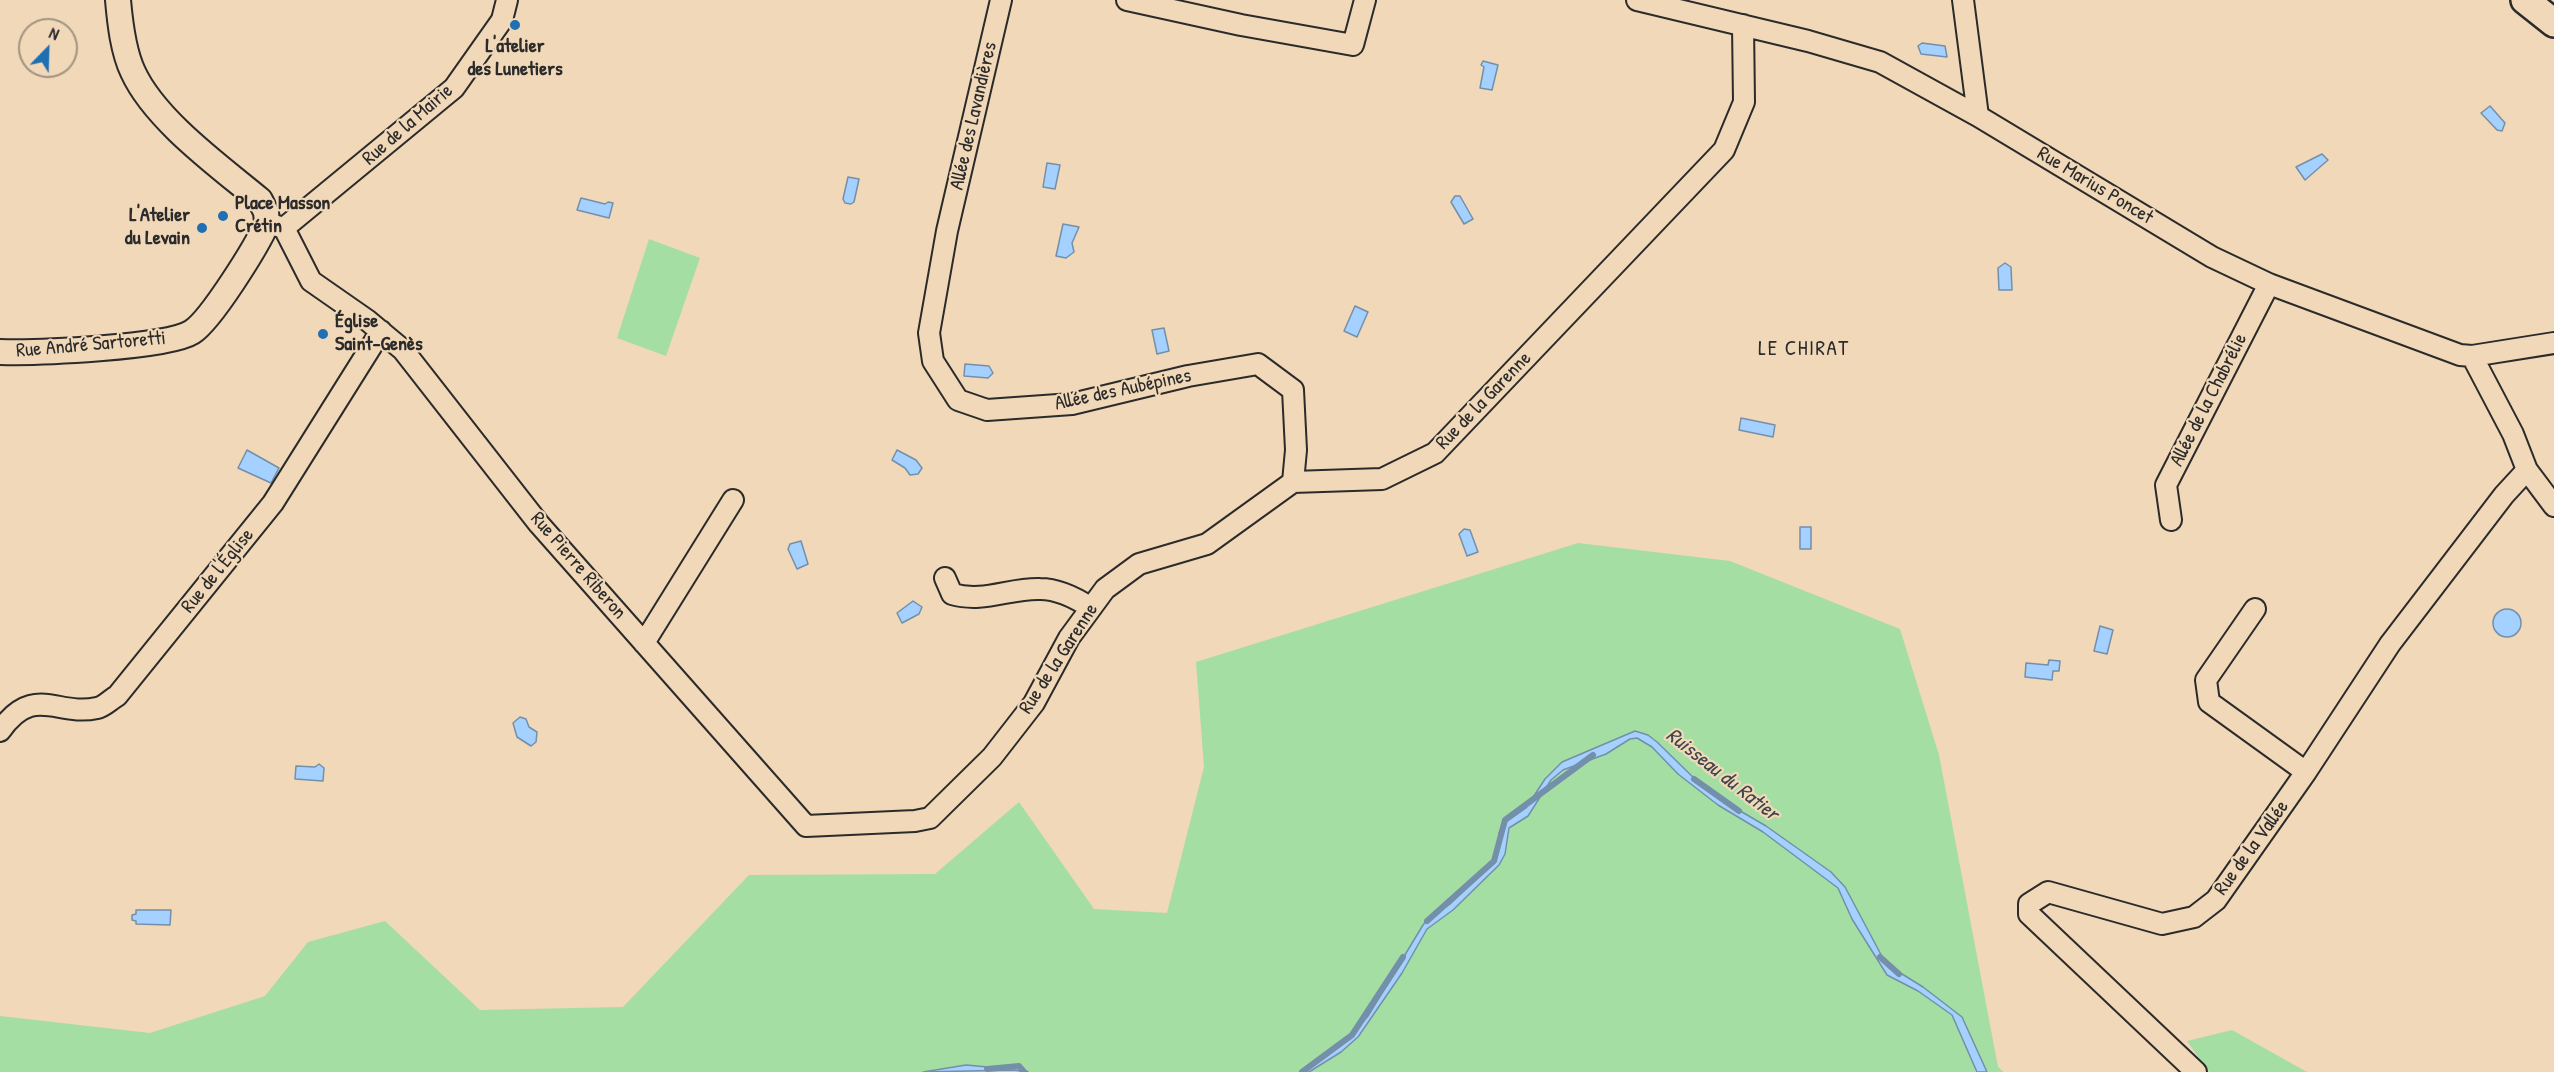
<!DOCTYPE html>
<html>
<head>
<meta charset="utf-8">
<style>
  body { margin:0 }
  #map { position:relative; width:2554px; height:1072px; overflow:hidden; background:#f0d8b8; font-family:"Patrick Hand",sans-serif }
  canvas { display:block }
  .north { position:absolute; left:18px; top:18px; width:60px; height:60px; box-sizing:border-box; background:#f0d8b8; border:2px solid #a19380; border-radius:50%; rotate:23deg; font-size:16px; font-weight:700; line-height:24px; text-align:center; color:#2b2b2b }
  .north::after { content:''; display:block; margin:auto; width:21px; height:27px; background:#1f6fb2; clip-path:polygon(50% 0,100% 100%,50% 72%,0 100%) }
</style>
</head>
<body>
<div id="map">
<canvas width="2554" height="1072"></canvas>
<div class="north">N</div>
</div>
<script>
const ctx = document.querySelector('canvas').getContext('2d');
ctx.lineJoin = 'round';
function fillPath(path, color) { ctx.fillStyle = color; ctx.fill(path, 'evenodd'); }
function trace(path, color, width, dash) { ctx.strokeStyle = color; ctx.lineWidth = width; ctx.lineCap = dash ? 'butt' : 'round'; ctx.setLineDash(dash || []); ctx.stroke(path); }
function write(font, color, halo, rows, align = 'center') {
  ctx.font = font + ' "Patrick Hand",sans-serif'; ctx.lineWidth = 4.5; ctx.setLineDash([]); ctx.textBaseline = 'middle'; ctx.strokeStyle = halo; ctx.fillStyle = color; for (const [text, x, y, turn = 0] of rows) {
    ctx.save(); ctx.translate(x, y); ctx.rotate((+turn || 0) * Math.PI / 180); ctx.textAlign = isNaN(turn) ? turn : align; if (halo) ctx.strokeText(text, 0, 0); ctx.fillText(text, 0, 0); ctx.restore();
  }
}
const green = new Path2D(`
  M649,239l51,19 -34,98 -49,-18z
  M1578,543l152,18 170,68 39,126 59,312 6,5h-2004v-56l150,17 115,-37 43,-54 77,-21 95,89 143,-3 126,-132 186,-1 84,-72 75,107 73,4 37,-146 -8,-105z
  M2232,1030l75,42h-98l-22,-31z`);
const water = new Path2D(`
  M1922,43l23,3 2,11 -26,-3 -3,-8z
  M1483,61l15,4 -6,25 -12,-2 4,-21 -3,-2z
  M2490,106l15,17 -3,8 -5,-1 -16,-17z
  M2322,154l6,6 -23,20 -9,-13z
  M1047,163l13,2 -5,24 -12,-2z
  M848,177l11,2 -5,23 -3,2 -6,-1 -2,-4z
  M1455,196h5l13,23 -9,5 -13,-22z
  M581,198l24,6 3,-2 5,1 -4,15 -32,-8z
  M1063,224l16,3 -7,16 2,9 -8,6 -10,-2z
  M2005,263l6,4 1,23h-13l-1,-22z
  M1355,306l13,6 -11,25 -13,-6z
  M1164,328l5,23 -12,3 -5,-24z
  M965,364l24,2 4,7 -5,5 -24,-2z
  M1741,418l34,7 -2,12 -34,-7z
  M247,450l32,18 -8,15 -33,-15z
  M897,450l19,10 6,8 -4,6 -8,1 -5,-7 -13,-8z
  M1800,527h11v22h-11z
  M1464,529l6,1 8,22 -11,4 -8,-22z
  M801,541l7,23 -11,5 -9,-20 2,-5z
  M913,601l9,6 -3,7 -17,9 -5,-10z
  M2493 623a14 14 0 1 1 28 0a14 14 0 1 1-28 0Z
  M2100,626l13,4 -6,24 -13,-3z
  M2049,660l11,1 -1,10h-6l-1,9 -27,-3 1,-14 22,2z
  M520,717l6,2 3,8 8,5 -1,10 -5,4 -14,-9 -4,-14z
  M1635,731l13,4 9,7 41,40 32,23 36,21 65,46 14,15 41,77 37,23 39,30 25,55h-10l-25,-57 -34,-24 -31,-16 -35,-56 -14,-31 -75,-56 -45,-27 -40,-31 -26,-27 -15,-9 -7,1 -24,15 -43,16 -12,10 -23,36 -19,12 -4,26 -6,11 -46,45 -26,19 -25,44 -44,64 -17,15 -32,20h-9l52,-37 16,-19 55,-91 7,-9 20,-12 40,-38 9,-17v-16l4,-9 23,-16 19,-29 17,-17z
  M319,764l5,4 -1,13 -28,-2 1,-13 19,1z
  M136,910h35l-1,15 -34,-1v-3l-4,-1v-5l4,-1z
  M966,1065l33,3 19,-2 10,6 -14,-2 -91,2z`);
const stream = new Path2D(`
  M1694,779l45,32
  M1427,921l67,-60 11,-41 88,-65
  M1880,957l19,17
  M987,1069l32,-3 5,6
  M1302,1072l50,-37 51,-78`);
const minor = new Path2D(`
  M1001,0l-54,231 -18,102 4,28 25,39 29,10 85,-6 116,-28 70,-12 35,26 3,60 -3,32
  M1127,0l114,25 112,20 12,-45
  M1637,0l171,41 72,21 98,54 234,141 57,27 191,71 12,1 82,-13
  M1963,0l15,116
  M267,223l17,5 27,53 56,39 36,30 136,174 267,302 109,-5 15,-3 62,-61 42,-54 35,-65 36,-49 34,-25 68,-20 86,-62 89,-3 53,-26 289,-303 20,-48 -1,-77
  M284,228l170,-140 48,-68 5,-20
  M2472,356l41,78 14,36 27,36
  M2171,520l-5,-35 103,-201
  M945,578l7,16c32,9 57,-6 88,-5 19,0 36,9 51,19
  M2255,609l-49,71 3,22 97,70
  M644,643l89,-143
  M0,731c34,-48 57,-14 97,-23 7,-1 14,-9 20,-12l156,-193 108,-172
  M2196,1072l-167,-158v-10l19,-12 114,32 32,-7 22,-17 90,-128 84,-128 114,-149 23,-25`);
const tertiary = new Path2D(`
  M0,352c34,1 167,-4 192,-20 19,-12 65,-86 75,-109l-1,-11 -6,-12c-41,-34 -105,-80 -127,-128 -10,-21 -13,-49 -15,-72`);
const secondary = new Path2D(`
  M2525,0l29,23`);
const markers = [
  [515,25,6,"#1f6fb2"],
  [223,216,6,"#1f6fb2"],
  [202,228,6,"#1f6fb2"],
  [323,334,6,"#1f6fb2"]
];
const poiNames = [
  ["L'atelier",515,47,"center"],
  ["des Lunetiers",515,70,"center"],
  ["Place Masson",235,204],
  ["Crétin",235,227],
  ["L'Atelier",190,216,"right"],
  ["du Levain",190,239,"right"],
  ["Église",335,322],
  ["Saint-Genès",335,345]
];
const streetNames = [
  ["Allée des Lavandières",974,116,-77],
  ["Rue de la Mairie",408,125,-41],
  ["Rue Marius Poncet",2095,186,31],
  ["Rue André Sartoretti",91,345,-5],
  ["Allée des Aubépines",1123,390,-12],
  ["Allée de la Chabrélie",2209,400,-63],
  ["Rue de la Garenne",1484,401,-46],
  ["Rue Pierre Riberon",578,566,49],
  ["Rue de l'Église",218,571,-51],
  ["Rue de la Garenne",1059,659,-57],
  ["Rue de la Vallée",2252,848,-54]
];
const neighbourhoodNames = [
  ["LE CHIRAT",1804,349]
];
const waterNames = [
  ["Ruisseau du Ratier",1722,775,38]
];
fillPath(green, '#a5dea3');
fillPath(water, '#a4d1ff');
trace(water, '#748faa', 1.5);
trace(stream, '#748faa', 6);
trace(minor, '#2b2b2b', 24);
trace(tertiary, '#2b2b2b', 28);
trace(secondary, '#2b2b2b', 32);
trace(minor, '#f0d8b8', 20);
trace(tertiary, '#f0d8b8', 24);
trace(secondary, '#f0d8b8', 27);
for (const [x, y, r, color] of markers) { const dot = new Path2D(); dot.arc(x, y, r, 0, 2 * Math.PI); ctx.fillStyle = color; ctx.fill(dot); trace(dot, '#f0d8b8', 2); }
write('bold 20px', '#2b2b2b', '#f0d8b8', poiNames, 'left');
write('20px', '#2b2b2b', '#f0d8b8', streetNames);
ctx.letterSpacing = '1.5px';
write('21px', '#2b2b2b', '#f0d8b8', neighbourhoodNames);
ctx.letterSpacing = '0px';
write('italic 21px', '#3d444b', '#f0d8b8', waterNames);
</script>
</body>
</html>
